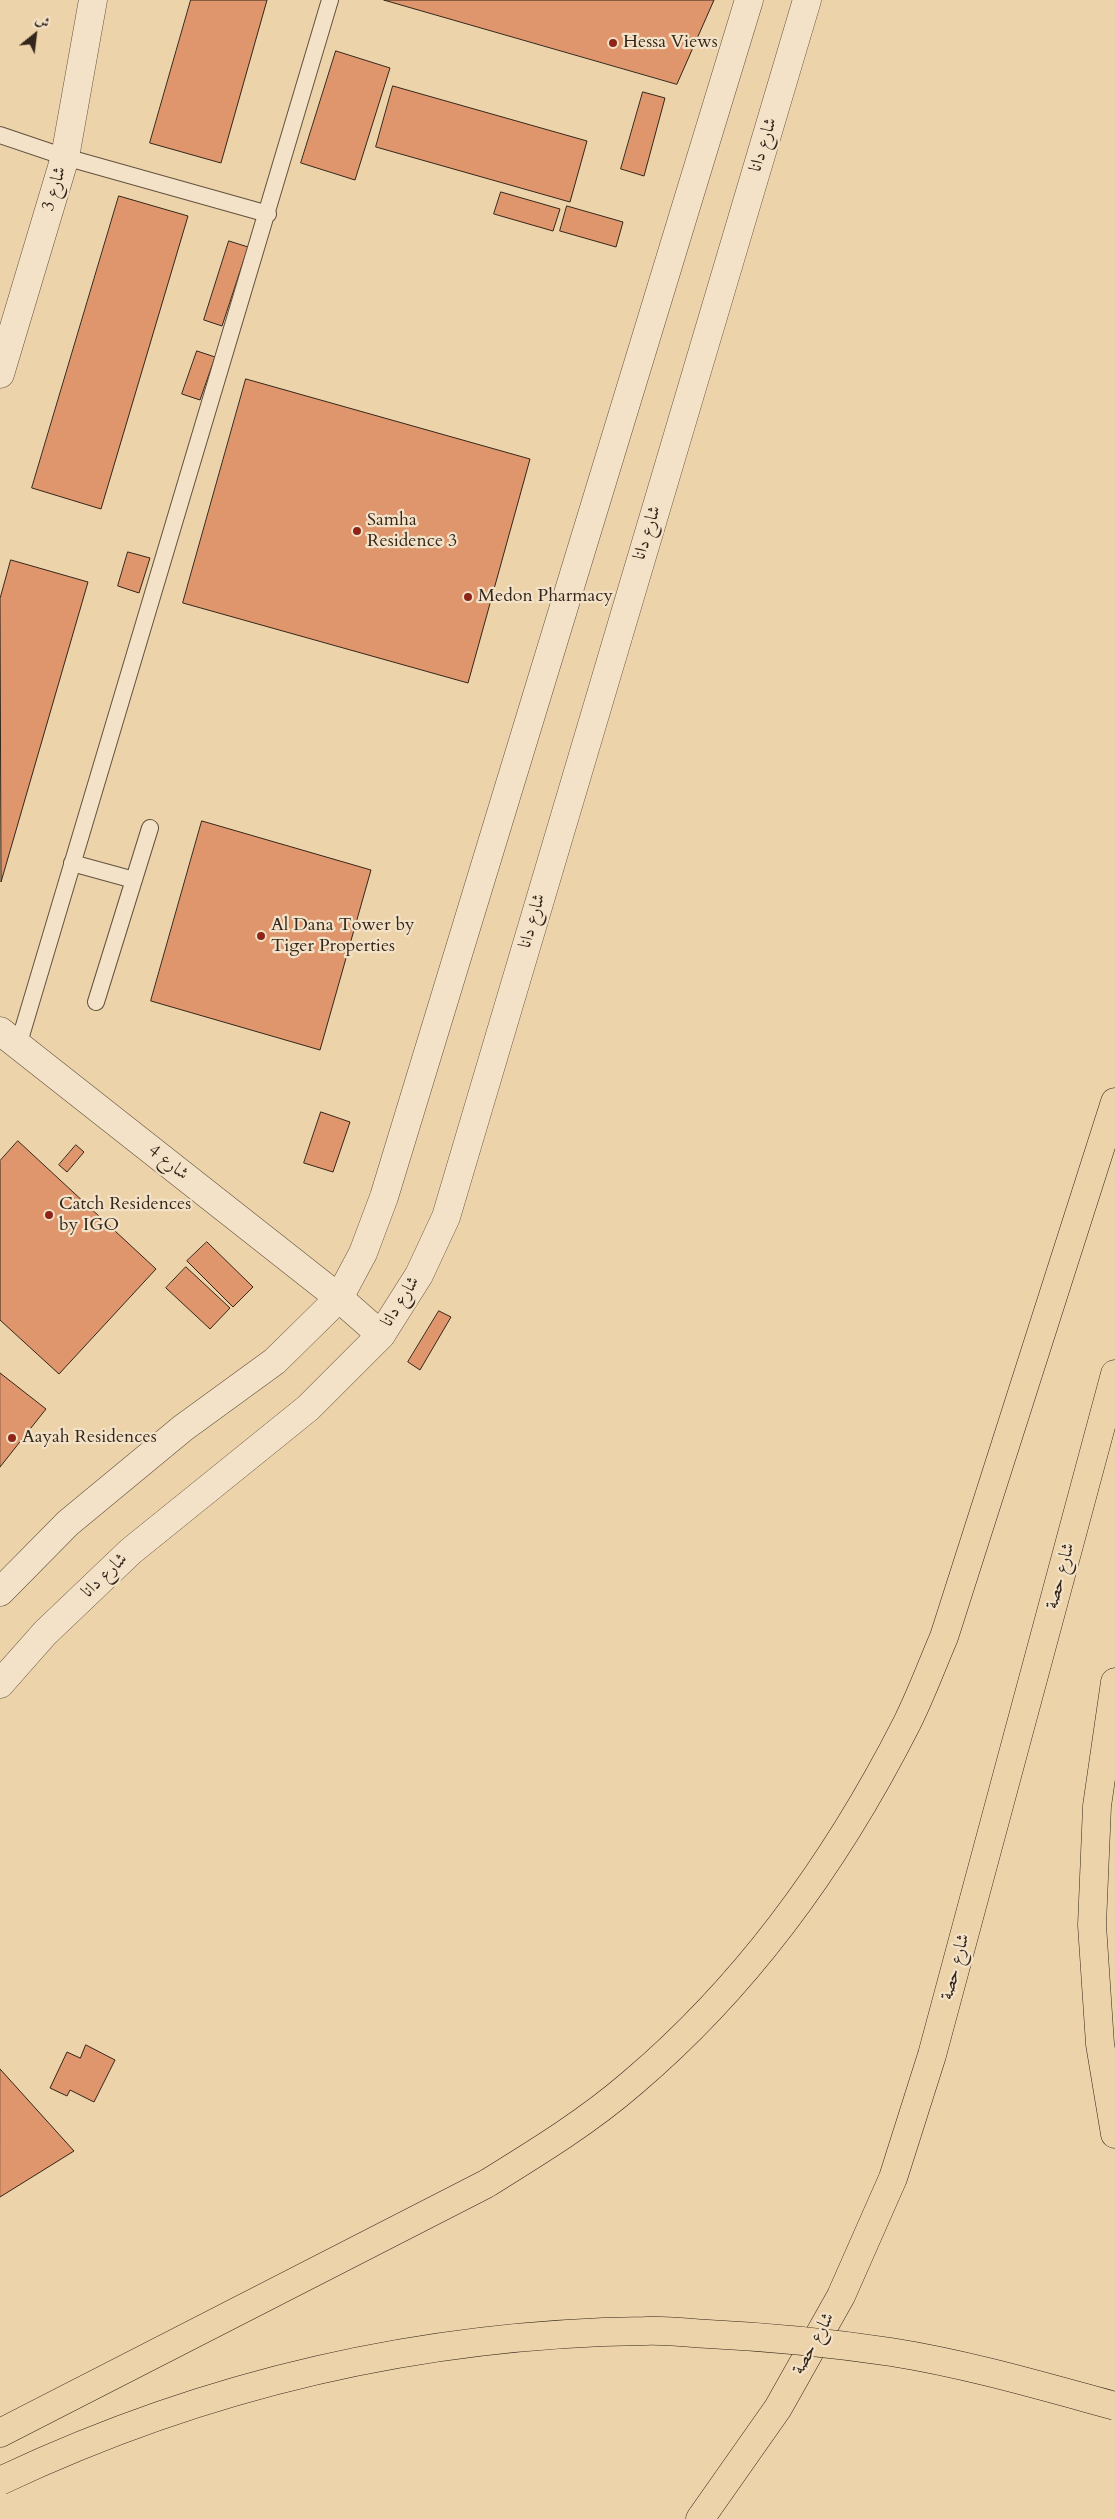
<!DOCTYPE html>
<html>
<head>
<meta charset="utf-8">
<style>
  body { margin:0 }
  #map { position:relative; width:1115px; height:2519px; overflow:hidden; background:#edd3aa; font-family:Cardo,Amiri,serif }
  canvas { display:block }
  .north { position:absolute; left:10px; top:10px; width:50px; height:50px; -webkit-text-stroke:4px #f3e2c8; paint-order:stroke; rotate:29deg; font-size:14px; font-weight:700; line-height:20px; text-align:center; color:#33261a }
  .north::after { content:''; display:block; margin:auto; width:18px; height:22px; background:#33261a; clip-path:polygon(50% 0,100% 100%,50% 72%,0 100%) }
</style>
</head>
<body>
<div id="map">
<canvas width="1115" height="2519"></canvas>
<div class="north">ش</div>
</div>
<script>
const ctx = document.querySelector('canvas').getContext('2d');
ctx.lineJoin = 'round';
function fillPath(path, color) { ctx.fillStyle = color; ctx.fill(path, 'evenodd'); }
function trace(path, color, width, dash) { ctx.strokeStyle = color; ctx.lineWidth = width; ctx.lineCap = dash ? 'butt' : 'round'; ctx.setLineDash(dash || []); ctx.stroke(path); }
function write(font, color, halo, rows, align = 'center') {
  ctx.font = font + ' Cardo,Amiri,serif'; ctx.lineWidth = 4.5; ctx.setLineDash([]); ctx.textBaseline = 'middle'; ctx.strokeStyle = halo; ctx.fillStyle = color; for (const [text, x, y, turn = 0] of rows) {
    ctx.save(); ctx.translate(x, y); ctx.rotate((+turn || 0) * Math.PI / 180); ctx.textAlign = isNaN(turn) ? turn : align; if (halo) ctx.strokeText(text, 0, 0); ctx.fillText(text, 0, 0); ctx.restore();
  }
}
const building = new Path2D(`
  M191,0h76l-46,163 -71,-20z
  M384,0h330l-37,84z
  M336,51l54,17 -35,112 -54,-17z
  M393,86l194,55 -17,61 -194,-55z
  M643,92l22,6 -21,78 -23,-7z
  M501,192l59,17 -7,22 -59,-17z
  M119,196l69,20 -87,293 -69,-21z
  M567,206l56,16 -7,25 -56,-16z
  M229,241l19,6 -26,79 -18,-6z
  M197,351l18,6 -15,43 -18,-6z
  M246,379l284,80 -62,224 -285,-80z
  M128,552l22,6 -11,35 -21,-7z
  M11,560l77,22 -87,300 -1,-283z
  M202,821l169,49 -51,180 -169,-49z
  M321,1112l29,10 -17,50 -29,-9z
  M18,1141l138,128 -97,105 -59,-54v-159z
  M76,1145l8,7 -17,20 -8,-7z
  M207,1242l46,45 -20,20 -46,-46z
  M186,1267l44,41 -20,21 -44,-41z
  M439,1311l12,6 -31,53 -12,-8z
  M0,1373l46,36 -46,58z
  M86,2045l29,15 -21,42 -24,-12 -3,6 -17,-8 17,-36 13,6z
  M0,2069l74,82 -74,46z`);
const service = new Path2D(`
  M0,135l65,22 203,57
  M72,863l62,17
  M96,1002l54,-174
  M18,1046l312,-1046`);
const minor = new Path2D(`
  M0,374l65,-217 28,-157
  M0,1031l339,267 42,37`);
const tertiary = new Path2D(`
  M0,1592l68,-69 115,-95 92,-67 64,-63 24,-45 21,-56 365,-1197
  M0,1684l45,-51 86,-82 177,-143 73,-73 38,-60 27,-58 361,-1217`);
const primary = new Path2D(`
  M700,2519l78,-111 63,-112 52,-118 39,-123 183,-681`);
const motorway = new Path2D(`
  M1115,1682l-18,124 -5,119 8,119 15,90
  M0,2433l486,-249c50,-31 101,-62 146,-101 117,-99 206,-224 275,-360 14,-28 25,-58 37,-86l171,-535`);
const motorwayBridge = new Path2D(`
  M0,2481c205,-97 418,-147 645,-150 21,-1 42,2 63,3 61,3 123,9 183,18 76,12 151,34 224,54`);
const markers = [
  [613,43,5,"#8f2418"],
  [357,531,5,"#8f2418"],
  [468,597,5,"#8f2418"],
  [261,936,5,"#8f2418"],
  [49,1215,5,"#8f2418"],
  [12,1438,5,"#8f2418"]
];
const poiNames = [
  ["Hessa Views",623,43],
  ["Samha",367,521],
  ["Residence 3",367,542],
  ["Medon Pharmacy",478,597],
  ["Al Dana Tower by",271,926],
  ["Tiger Properties",271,947],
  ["Catch Residences",59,1205],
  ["by IGO",59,1226],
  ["Aayah Residences",22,1438]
];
const streetNames = [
  ["شارع دانا",764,145,-73],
  ["شارع 3",55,189,-73],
  ["شارع دانا",648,533,-73],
  ["شارع دانا",533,921,-74],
  ["شارع 4",168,1163,38],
  ["شارع دانا",401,1302,-58],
  ["شارع دانا",105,1576,-44],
  ["شارع حصة",1061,1576,-75],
  ["شارع حصة",956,1967,-75],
  ["شارع حصة",814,2344,-61]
];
fillPath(building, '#df966c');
trace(building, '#33261a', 1);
trace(service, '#62513e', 18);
trace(minor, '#62513e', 29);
trace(tertiary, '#62513e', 29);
trace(primary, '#33261a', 29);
trace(motorway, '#33261a', 29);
trace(service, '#f3e2c8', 16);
trace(minor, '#f3e2c8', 28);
trace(tertiary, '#f3e2c8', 28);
trace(primary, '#edd3aa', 28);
trace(motorway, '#edd3aa', 28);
trace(motorwayBridge, '#33261a', 29, []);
trace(motorwayBridge, '#edd3aa', 28);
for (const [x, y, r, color] of markers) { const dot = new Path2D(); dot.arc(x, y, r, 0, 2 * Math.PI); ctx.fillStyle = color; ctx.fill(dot); trace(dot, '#f3e2c8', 2); }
write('18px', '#33261a', '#f3e2c8', poiNames, 'left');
write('18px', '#33261a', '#f3e2c8', streetNames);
</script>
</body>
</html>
